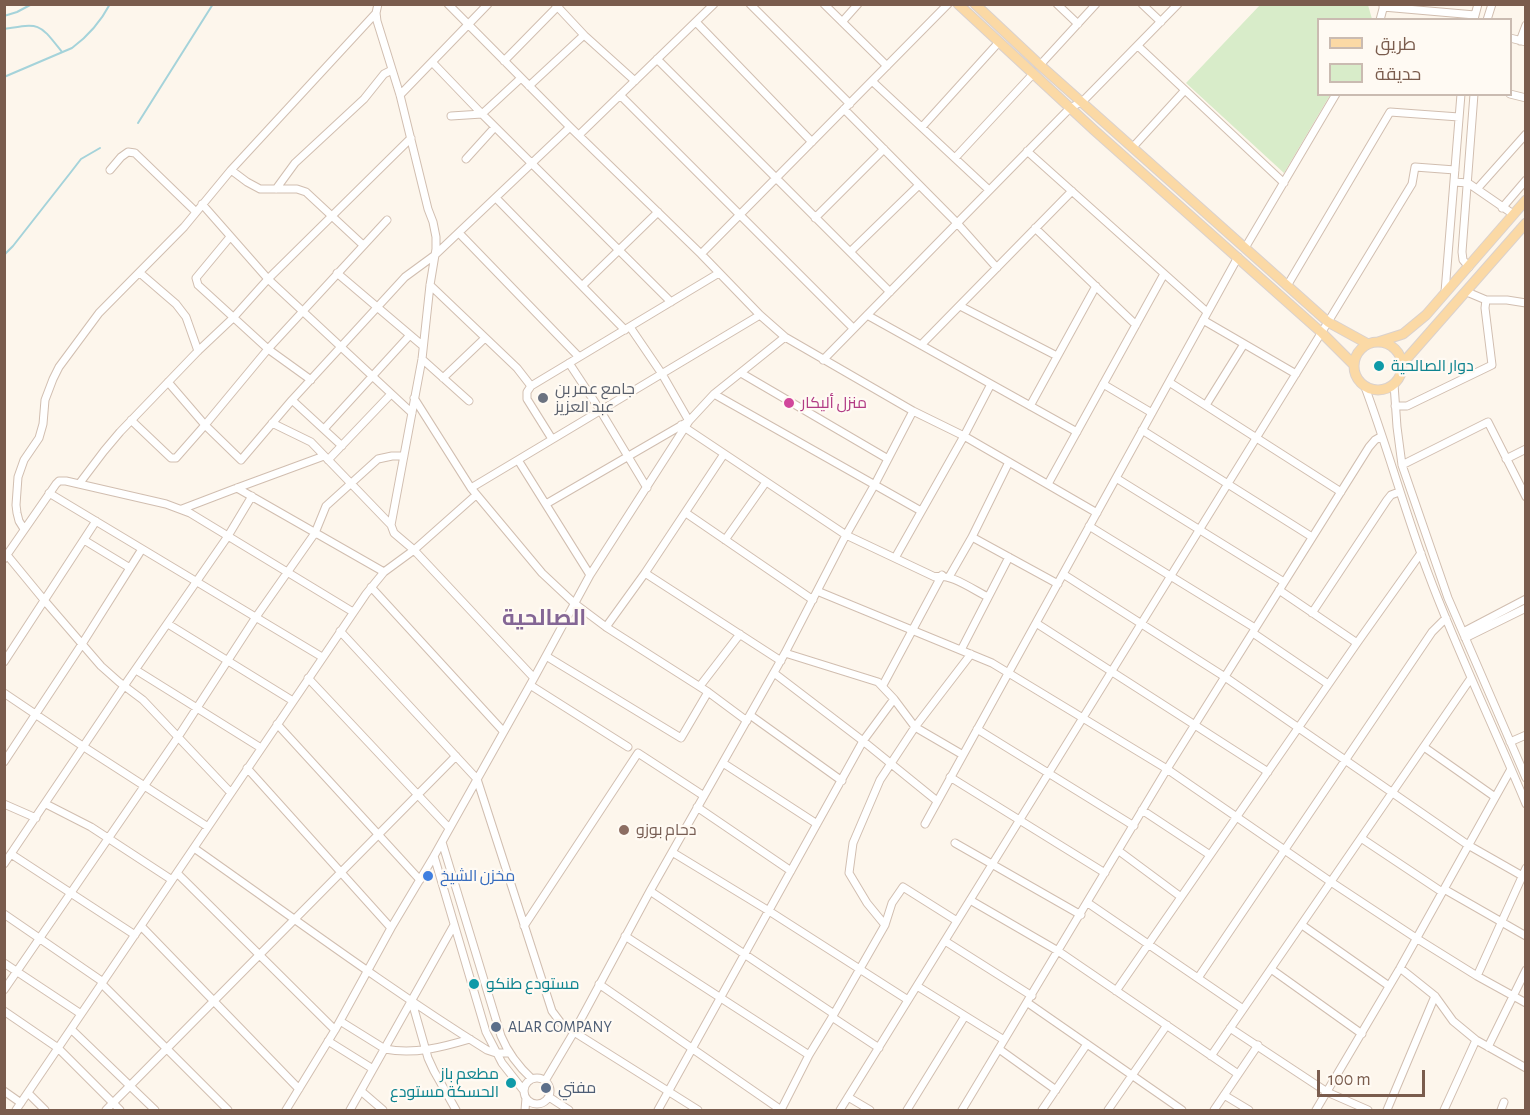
<!DOCTYPE html>
<html>
<head>
<meta charset="utf-8">
<style>
  body { margin:0 }
  #map { position:relative; width:1530px; height:1115px; overflow:hidden; background:#fdf6ec; font-family:"Alegreya Sans",Cairo,sans-serif }
  canvas { display:block }
  .frame { position:absolute; inset:0; border:6px solid #7a5c4d; pointer-events:none }
  .legend { position:absolute; left:1317px; top:18px; width:195px; height:78px; box-sizing:border-box; background:#fffaf3; border:2px solid #cabbb1; margin:0; padding:8px 10px; list-style:none; font-size:18px; color:#7a5c4d }
  .legend li { display:flex; align-items:center; gap:12px; height:30px }
  .legend b { width:30px; border:2px solid #cabbb1 }
  .scale { position:absolute; left:1317px; top:1070px; width:108px; height:27px; box-sizing:border-box; border:3px solid #7a5c4d; border-top:0; padding-left:8px; font-size:18px; line-height:21px; white-space:nowrap; color:#7a5c4d; -webkit-text-stroke:4px #fffaf3; paint-order:stroke }
</style>
</head>
<body>
<div id="map">
<canvas width="1530" height="1115"></canvas>
<div class="frame"></div>
<ul class="legend">
<li><b style="height:8px;background:#fbd9a5"></b>طريق</li>
<li><b style="height:16px;background:#d8ecc9"></b>حديقة</li>
</ul>
<div class="scale">100 m</div>
</div>
<script>
const ctx = document.querySelector('canvas').getContext('2d');
ctx.lineJoin = 'round';
function fillPath(path, color) { ctx.fillStyle = color; ctx.fill(path, 'evenodd'); }
function trace(path, color, width, dash) { ctx.strokeStyle = color; ctx.lineWidth = width; ctx.lineCap = dash ? 'butt' : 'round'; ctx.setLineDash(dash || []); ctx.stroke(path); }
function write(font, color, halo, rows, align = 'center') {
  ctx.font = font + ' "Alegreya Sans",Cairo,sans-serif'; ctx.lineWidth = 4.5; ctx.setLineDash([]); ctx.textBaseline = 'middle'; ctx.strokeStyle = halo; ctx.fillStyle = color; for (const [text, x, y, turn = 0] of rows) {
    ctx.save(); ctx.translate(x, y); ctx.rotate((+turn || 0) * Math.PI / 180); ctx.textAlign = isNaN(turn) ? turn : align; if (halo) ctx.strokeText(text, 0, 0); ctx.fillText(text, 0, 0); ctx.restore();
  }
}
const green = new Path2D(`
  M1260,5h108l4,14 -54,1v74l12,1 -46,78 -98,-90z`);
const stream = new Path2D(`
  M4,16l13,-4 15,-8
  M4,29c37,-6 35,-6 58,23
  M4,77l68,-29c15,-11 29,-27 38,-44
  M138,123l75,-119
  M4,255l9,-9 58,-74 10,-13 19,-11`);
const minor = new Path2D(`
  M378,4l-2,9 1,8 23,74 28,114 5,13 3,15v12l-6,36 -8,74 -31,166 3,8 20,17 120,128
  M448,4l122,123 131,127 59,61 25,22 128,74 51,25 133,77
  M555,4l29,31 51,46
  M750,4l100,100
  M824,4l63,62
  M1057,4l21,20
  M1142,4l19,18
  M1383,7l92,8
  M1474,19l4,-15
  M1380,20l4,-15
  M1487,20l5,-16
  M696,22l116,120
  M842,22l16,-18
  M1510,38l16,4
  M1520,41l6,-16
  M1138,46l146,137
  M657,59l233,233
  M504,61l55,-56
  M432,62l50,52 189,188
  M1040,65l56,-61
  M872,81l117,109
  M529,86l55,-51
  M1510,94l16,4
  M400,95l88,-91
  M620,95l233,233
  M844,109l113,114 40,45
  M451,116l31,-2 39,-36
  M922,127l77,-85
  M579,135l135,-131
  M1133,147l52,-57
  M1027,151l180,161
  M955,158l78,-84
  M466,159l29,-32
  M110,170l11,-13 7,-5 7,1 61,59
  M231,170l16,12 13,7h37l9,3 57,53
  M1454,182l14,1 45,31
  M276,189l19,-26 69,-64 20,-25 8,-4
  M1477,189l49,-55
  M496,198l129,132
  M202,204l66,75 144,134
  M1502,208l24,-28
  M815,218l69,-69
  M1035,228l101,97
  M459,233l120,124
  M230,237l-34,41 2,7 70,64 43,31
  M1245,248l91,-154
  M850,252l69,-67
  M701,254l247,-250
  M1469,267l-6,-7 -1,-8 12,-158
  M140,273l36,31 10,13 12,34
  M337,273l86,73
  M430,285l87,83 14,18
  M582,286l76,-74
  M1287,286l103,-174 69,5
  M1445,292l16,-198
  M1467,292l19,8h21l19,3
  M960,306l97,50
  M867,315l210,117
  M1203,320l93,54
  M921,345l151,-154
  M422,359l47,42
  M823,360l247,-252 13,-7 95,-97
  M569,363l31,47 47,78
  M741,373l147,86
  M443,378l42,-40
  M168,382l37,43 36,35 51,-60 113,-123 30,-22 135,-128
  M1169,382l172,110
  M1103,384l49,29
  M1394,384l3,43 5,38 46,133 78,180
  M1365,387c23,62 40,125 63,186 29,78 66,154 98,231
  M714,394l207,117
  M414,398l57,90 71,85 32,30 32,24 102,65 39,29
  M292,400l50,46
  M1206,405l38,-61
  M1030,406l66,-120
  M1395,406h12l85,-41 -7,-57 1,-8
  M131,420l40,38h5l29,-33 63,-76 119,-129
  M272,423l39,19 80,83
  M681,425l165,110 89,42c14,-5 40,14 53,20
  M324,429l86,-94
  M1142,430l170,107
  M552,439l-25,-40v-7l4,-6 188,-113
  M1506,459l20,-10
  M328,460l63,-66
  M518,460l72,115
  M1402,465l86,-43 38,75
  M1116,478l168,104
  M79,484l25,-33 16,-19 78,-81 35,-33 35,-39 143,-141
  M1048,484l116,-210
  M237,488l147,84
  M471,488l289,-173
  M49,493l273,164
  M546,504l143,-83 -27,-47 -32,-47
  M182,509l55,-21 87,-32
  M686,513l127,87
  M1089,526l166,102
  M24,529l-5,-8 -2,-8 -1,-8 2,-28 6,-17 15,-22 4,-14 2,-24 8,-21 6,-12 40,-54 85,-86 47,-57 145,-157
  M972,537l86,47
  M84,540l46,28
  M725,540l41,-58
  M7,555l37,45 57,66 18,16 24,18 88,93
  M895,558l69,-122 27,-52
  M4,559l52,-75 3,-3h7l100,23 24,9 163,99
  M645,573l136,88
  M1063,574l162,103 243,168 58,33
  M949,577l23,-40 37,-75
  M371,587l132,144
  M1279,590l78,53
  M817,591l175,72 175,106 164,113 85,56 61,38 49,27
  M1312,613l75,-113 4,-5 8,-3
  M1036,623l232,149
  M168,624l125,77
  M606,627l39,-54 79,-119
  M340,631l137,148 75,232 9,12 13,9 124,78
  M1463,632l63,-33
  M1253,633l75,51
  M1465,638l61,-30
  M961,650l48,-93
  M785,653l93,29 16,17 21,28 48,28
  M546,656l135,82 27,-46
  M4,662l92,-141
  M136,670l125,78
  M774,673l89,68 74,60
  M308,678l141,150
  M530,685l98,62
  M883,685l59,-110
  M700,686l40,-52
  M4,693l80,54 124,80
  M750,715l92,66
  M277,724l143,156
  M977,729l157,97
  M1510,742l16,-7
  M1424,747l71,50
  M4,762l78,-118 60,-95
  M723,763l94,61
  M247,768l144,160
  M950,777l155,96
  M4,804l32,14
  M46,804l45,23 81,53
  M697,807l94,64
  M1142,810l68,45
  M925,824l313,-567
  M1361,838l81,54
  M442,842l59,194c7,17 17,30 31,43
  M955,843l126,72
  M194,848c97,68 192,139 293,202l9,3h13
  M1119,851l62,46
  M672,852l97,59 139,89
  M11,854l124,81
  M434,856l52,176 16,31 22,28
  M4,864l120,-178 104,-150 24,-40
  M177,873l158,157
  M1444,889l82,47
  M650,891l184,123
  M970,900l88,51 180,123
  M1088,903l155,106
  M4,914l99,68
  M885,925l7,-22 11,-16 54,34
  M1302,925l87,61
  M141,926l158,163
  M524,926l114,-173 66,43
  M625,936l184,119
  M945,941l87,55
  M4,963l77,51
  M1400,968l35,28 18,25 23,19 50,28
  M1271,969l91,65
  M1477,976l49,-108
  M1198,978l234,-346 14,-14
  M102,984l126,126
  M599,984l182,126
  M917,986l87,54
  M4,990l174,-253 78,-120 59,-84 11,-27 52,-47 14,-3h12
  M1116,991l241,-348 64,-90
  M412,1002l16,56 6,13 22,39
  M1028,1003l154,107
  M4,1011l54,37 62,62
  M832,1017l47,31
  M340,1021l45,28c29,6 58,-2 85,-10
  M1230,1028l97,64 41,18
  M71,1029l84,81
  M328,1041l45,28
  M1488,1047l38,-77
  M999,1049l57,41
  M1211,1056l260,-378
  M524 1091a13 13 0 1 1 26 0a13 13 0 1 1-26 0Z
  M545,1081l29,-49 76,-141 135,-238 61,-118 29,-51 38,-73
  M4,1091l17,12
  M361,1091l22,19
  M28,1093l17,17
  M1224,1095l25,15
  M549,1097l20,13
  M848,1097l22,13
  M16,1110l350,-516 18,-22 30,-22 62,-55
  M106,1110l350,-354
  M286,1110l49,-80 56,-102 43,-72 100,-178 56,-103 99,-154 25,-27 71,-57
  M350,1110l104,-185
  M525,1110l1,-12
  M658,1110l205,-369 31,-42
  M781,1110l28,-55 25,-41 51,-89 -18,-22 -18,-30 4,-30 27,-63 35,-53 56,-73
  M840,1110l488,-788 84,-138 3,-17 40,3
  M907,1110l58,-94
  M962,1110l205,-341 202,-322 6,-7 7,-4
  M1042,1110l45,-66
  M1108,1110l59,-85
  M1214,1110l44,-65
  M1316,1110l84,-142 111,-199
  M1387,1110l48,-114
  M1444,1110l32,-70
  M1501,1110l3,-8`);
const major = new Path2D(`
  M958,4l136,126 228,203 32,32
  M975,4l65,61 288,257 40,22
  M1354 366a24 24 0 1 1 48 0a24 24 0 1 1-48 0Z
  M1378,342l25,-8 23,-19 100,-115
  M1402,364l124,-141`);
const markers = [
  [1379,366,6,"#0f9aa8"],
  [543,398,6,"#6b7280"],
  [789,403,6,"#d1479c"],
  [624,830,6,"#8d6e63"],
  [428,876,6,"#3f7fe0"],
  [474,984,6,"#0f9aa8"],
  [496,1027,6,"#5c6f8a"],
  [511,1083,6,"#0f9aa8"],
  [546,1088,6,"#5c6f8a"]
];
const cultureNames = [
  ["دوار الصالحية",1391,366],
  ["مستودع طنكو",486,984],
  ["مطعم باز",499,1074,"right"],
  ["الحسكة مستودع",499,1092,"right"]
];
const worshipNames = [
  ["جامع عمر بن",555,389],
  ["عبد العزيز",555,407]
];
const hotelNames = [
  ["منزل أليكار",801,403]
];
const educationNames = [
  ["دحام بوزو",636,830]
];
const shopNames = [
  ["مخزن الشيخ",440,876]
];
const serviceNames = [
  ["ALAR COMPANY",508,1027],
  ["مفتي",558,1088]
];
const districtNames = [
  ["الصالحية",544,618]
];
fillPath(green, '#d8ecc9');
trace(stream, '#a5d3da', 2);
trace(minor, '#d1beb0', 9);
trace(major, '#dad1cd', 11);
trace(minor, '#fff', 7);
trace(major, '#fbd9a5', 9);
for (const [x, y, r, color] of markers) { const dot = new Path2D(); dot.arc(x, y, r, 0, 2 * Math.PI); ctx.fillStyle = color; ctx.fill(dot); trace(dot, '#fffaf3', 2); }
write('16px', '#0d838f', '#fffaf3', cultureNames, 'left');
write('16px', '#5b616d', '#fffaf3', worshipNames, 'left');
write('16px', '#b23c85', '#fffaf3', hotelNames, 'left');
write('16px', '#785e54', '#fffaf3', educationNames, 'left');
write('16px', '#366cbe', '#fffaf3', shopNames, 'left');
write('16px', '#4e5e75', '#fffaf3', serviceNames, 'left');
write('bold 22px', '#846695', '#fffaf3', districtNames);
</script>
</body>
</html>
